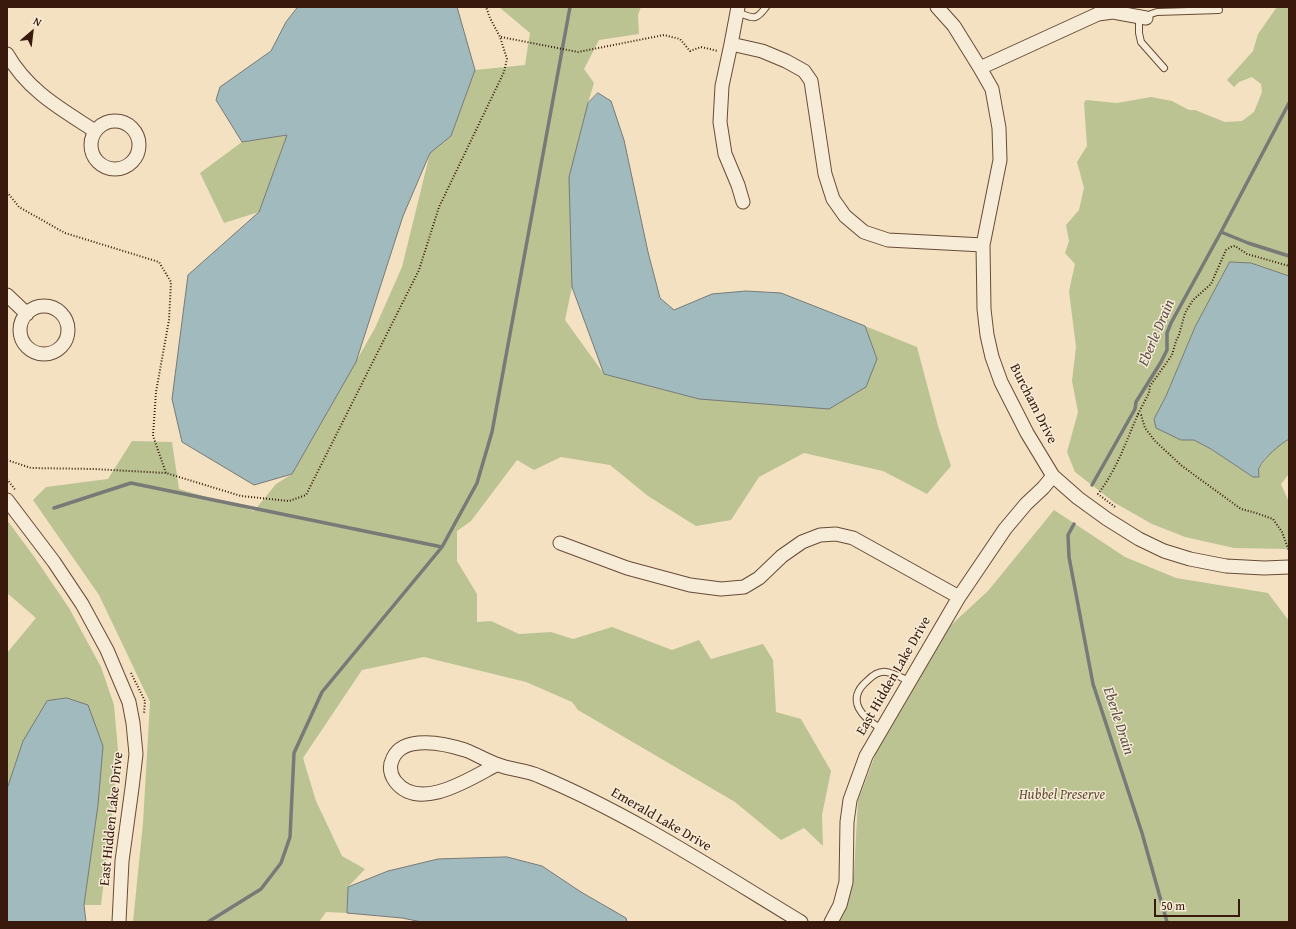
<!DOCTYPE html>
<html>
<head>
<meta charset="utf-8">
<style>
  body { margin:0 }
  #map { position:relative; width:1296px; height:929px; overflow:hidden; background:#f3e1c1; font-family:"Gentium Book Plus",serif }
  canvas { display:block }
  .frame { position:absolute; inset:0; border:8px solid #39190b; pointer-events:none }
  .north { position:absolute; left:12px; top:12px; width:40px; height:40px; -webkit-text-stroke:3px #f7ecd7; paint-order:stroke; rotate:28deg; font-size:11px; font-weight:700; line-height:16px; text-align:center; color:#39190b }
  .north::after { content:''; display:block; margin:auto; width:14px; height:18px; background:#39190b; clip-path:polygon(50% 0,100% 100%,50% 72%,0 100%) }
  .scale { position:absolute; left:1154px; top:899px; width:86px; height:18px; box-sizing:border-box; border:2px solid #39190b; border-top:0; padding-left:5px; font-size:12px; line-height:14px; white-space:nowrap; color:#39190b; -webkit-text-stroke:3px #f7ecd7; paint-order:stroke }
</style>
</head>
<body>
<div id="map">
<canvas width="1296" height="929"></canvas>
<div class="frame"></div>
<div class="north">N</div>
<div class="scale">50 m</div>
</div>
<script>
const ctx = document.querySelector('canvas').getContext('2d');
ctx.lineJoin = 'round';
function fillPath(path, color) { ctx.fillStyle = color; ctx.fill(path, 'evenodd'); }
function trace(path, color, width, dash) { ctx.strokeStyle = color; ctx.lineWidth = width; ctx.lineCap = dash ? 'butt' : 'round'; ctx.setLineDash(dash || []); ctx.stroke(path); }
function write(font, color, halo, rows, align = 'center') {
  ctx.font = font + ' "Gentium Book Plus",serif'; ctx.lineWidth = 3; ctx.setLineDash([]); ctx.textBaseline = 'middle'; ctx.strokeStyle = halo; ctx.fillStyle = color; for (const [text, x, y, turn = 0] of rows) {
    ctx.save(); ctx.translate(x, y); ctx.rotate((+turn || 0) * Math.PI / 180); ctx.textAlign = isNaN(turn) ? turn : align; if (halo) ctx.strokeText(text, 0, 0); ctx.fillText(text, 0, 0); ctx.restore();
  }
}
const green = new Path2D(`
  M499,7h142l-3,8 1,19 -40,6 -15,29 10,14 -6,20 -16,184 -7,33 39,54 95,25 178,-40 -12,-33 52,21 21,79 13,40 -24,28 -44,-23 -79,-18 -45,24 -28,43 -35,6 -48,-30 -38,-31 -49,-8 -27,13 -17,-10 -46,61 -14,10v30l20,33v28l14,-1 28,13 32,-2 22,7 39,-12 60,23 27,-10 12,19 52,-15 10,16 3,52 25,7 30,52 -9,44 1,31 -19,-18 -23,12 -46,-38 -157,-92 -6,-8 -46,-20 -102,-25 -62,13 -59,88 13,43 26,55 23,13 -17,18 -1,26 -21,-1 -7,10h-186l10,-99 7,-121 -51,-107 -66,-95 13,-13 62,-8 24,-38 40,1 7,47 75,22 22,-27 16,-10 83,-146 27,-61 28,-114 21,-17 24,-66 50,-5 5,-32z
  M1277,7h12v269l-38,-13 -21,-1 -35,65 -29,69 -12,23 27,21h13l17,9 42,28c10,-14 20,-30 36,-38v35l-8,10 8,18v47l-55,-1 -49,-11 -33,-13 -37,-21 -40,-31 -8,-20 11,-40 -6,-31 4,-34 -7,-56 6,-27 -10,-11 4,-12 -3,-16 13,-15 5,-22 -7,-26 10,-16 -3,-43 2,-3 31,3 34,-6 21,4 17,9h6l30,12 17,-1 12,-9 8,-20 -1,-8 -9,-7 -13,5 -5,5 -7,-7 26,-29 5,-17z
  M287,135l-28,77 -35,11 -24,-50 42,-31z
  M1054,510l71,47 51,21 92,15 21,28v301h-451l9,-18 7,-32 4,-72 18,-47 75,-128 37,-34z
  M7,520l28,38 34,50 32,59 13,38 4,45 -5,56 -12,99h-17l14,-100 -75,-64 -16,48v-136l29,-35 -29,-25z`);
const water = new Path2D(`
  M298,7h159l18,63 -24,66 -21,17 -27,63 -47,146 -64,112 -38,11 -72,-43 -10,-43 16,-124 71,-63 28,-77 -45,7 -26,-42 4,-13 51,-36 15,-29z
  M598,93l13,8 13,39 24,112 12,46 14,12 38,-16 34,-3 35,2 84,33 12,33 -11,28 -37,22 -130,-10 -95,-25 -32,-87 -3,-110 19,-74z
  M1230,262l21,1 38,13v163c-9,5 -25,19 -30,29 -1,2 0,6 0,9h-6l-42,-28 -17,-9h-13l-25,-12 -2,-9 12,-23 29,-69z
  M67,698l21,7 15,41 -5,59 -14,100 2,17h-79v-133l16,-48 24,-40z
  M507,857l35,9 39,26 45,26 1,4h-205l-20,-4 -55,-5 1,-26 40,-16 50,-12z`);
const stream = new Path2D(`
  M1221,232l68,-129
  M1092,485l43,-76 1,-7 25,-40 6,-12v-17l4,-10 50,-91 27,11 41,13
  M54,508l77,-25 311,64
  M1074,524l-6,11 1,22 24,127 49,149 25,89
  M208,922l53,-33 20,-26 9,-26 4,-84 28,-61 120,-145 35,-64 15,-51 78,-425`);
const path = new Path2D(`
  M501,37l77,15 86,-17 16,4 10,12 11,-4 17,4
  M7,192l12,15 46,26 94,29 12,20 -2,38 -13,72 -3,44 13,37
  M1138,414l11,-21 1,-7 22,-31 4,-14 3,-6 6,-22 8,-13 18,-16 15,-34 5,-3 4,-1 12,8 42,12
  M7,460l24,8 63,1 72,4 75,23 48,5 17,-6 113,-225 20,-63 65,-135 3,-13 -7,-22 -10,-19 -4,-11
  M7,479l9,12
  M1115,507l-17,-13c19,-25 28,-52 40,-80l3,1 4,13 10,13 27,25 59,43 15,4 17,6 9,13 7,19
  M131,673l14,28 -1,13`);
const lane = new Path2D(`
  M737,12c16,6 18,10 29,-5
  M1139,17v16l2,9 23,26
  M1146,18l5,-4 6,-2 62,-2
  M882,729c-20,-11 -37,-29 -15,-48 5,-5 12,-10 19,-9 8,1 16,6 23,9`);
const street = new Path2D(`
  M738,7l-7,37 31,7 24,10 18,10 7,10 14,93 8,25 12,17 19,16 24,8 95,5
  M937,7l17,19 26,42 12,21 7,39 1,32 -17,85 1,64 3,26 5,22 9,25 26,51 26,43 25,22 29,21 32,20 25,12 26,8 36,7 38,2 25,-1
  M731,44l-9,42 -2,36 5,32 13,31 5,17
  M7,54c21,37 54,55 88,77
  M980,68l118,-54 15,-2 33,6
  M91 145a24 24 0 1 1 48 0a24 24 0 1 1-48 0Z
  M7,295l20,19
  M20 330a24 24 0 1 1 48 0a24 24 0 1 1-48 0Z
  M7,500l47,62 28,42 25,46 22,52 4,21 3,31 -4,34 -10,73 -3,61
  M560,543l67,25 63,17 31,4 23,-2 15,-9 23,-22 20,-14 18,-7 16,-1 17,4 106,59
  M496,765c-25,13 -77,48 -101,16 -5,-7 -6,-15 -2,-23 11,-24 53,-14 72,-8 11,4 20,10 31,14 14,6 30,6 43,12 93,39 176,94 262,146
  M831,922l9,-17 6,-23 1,-60 3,-22 16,-44 93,-159 46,-68 21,-25 17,-16 10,-12`);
const streetNames = [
  ["Burcham Drive",1033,404,63],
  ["East Hidden Lake Drive",894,676,-60],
  ["East Hidden Lake Drive",112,819,-84],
  ["Emerald Lake Drive",661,820,30]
];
const parkNames = [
  ["Hubbel Preserve",1062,795]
];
const waterNames = [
  ["Eberle Drain",1157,333,-67],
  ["Eberle Drain",1118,721,72]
];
fillPath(green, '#bbc393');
fillPath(water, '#a1babe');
trace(water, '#777a76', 1);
trace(stream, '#777a76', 3.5);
trace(lane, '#684b38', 8);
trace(street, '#684b38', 15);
trace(path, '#39190b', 2, [1, 2]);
trace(lane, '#f7ecd7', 6);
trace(street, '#f7ecd7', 13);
write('14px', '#39190b', '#f7ecd7', streetNames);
write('italic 14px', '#604c34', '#f7ecd7', parkNames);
write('italic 15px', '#5d514a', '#f7ecd7', waterNames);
</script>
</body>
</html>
